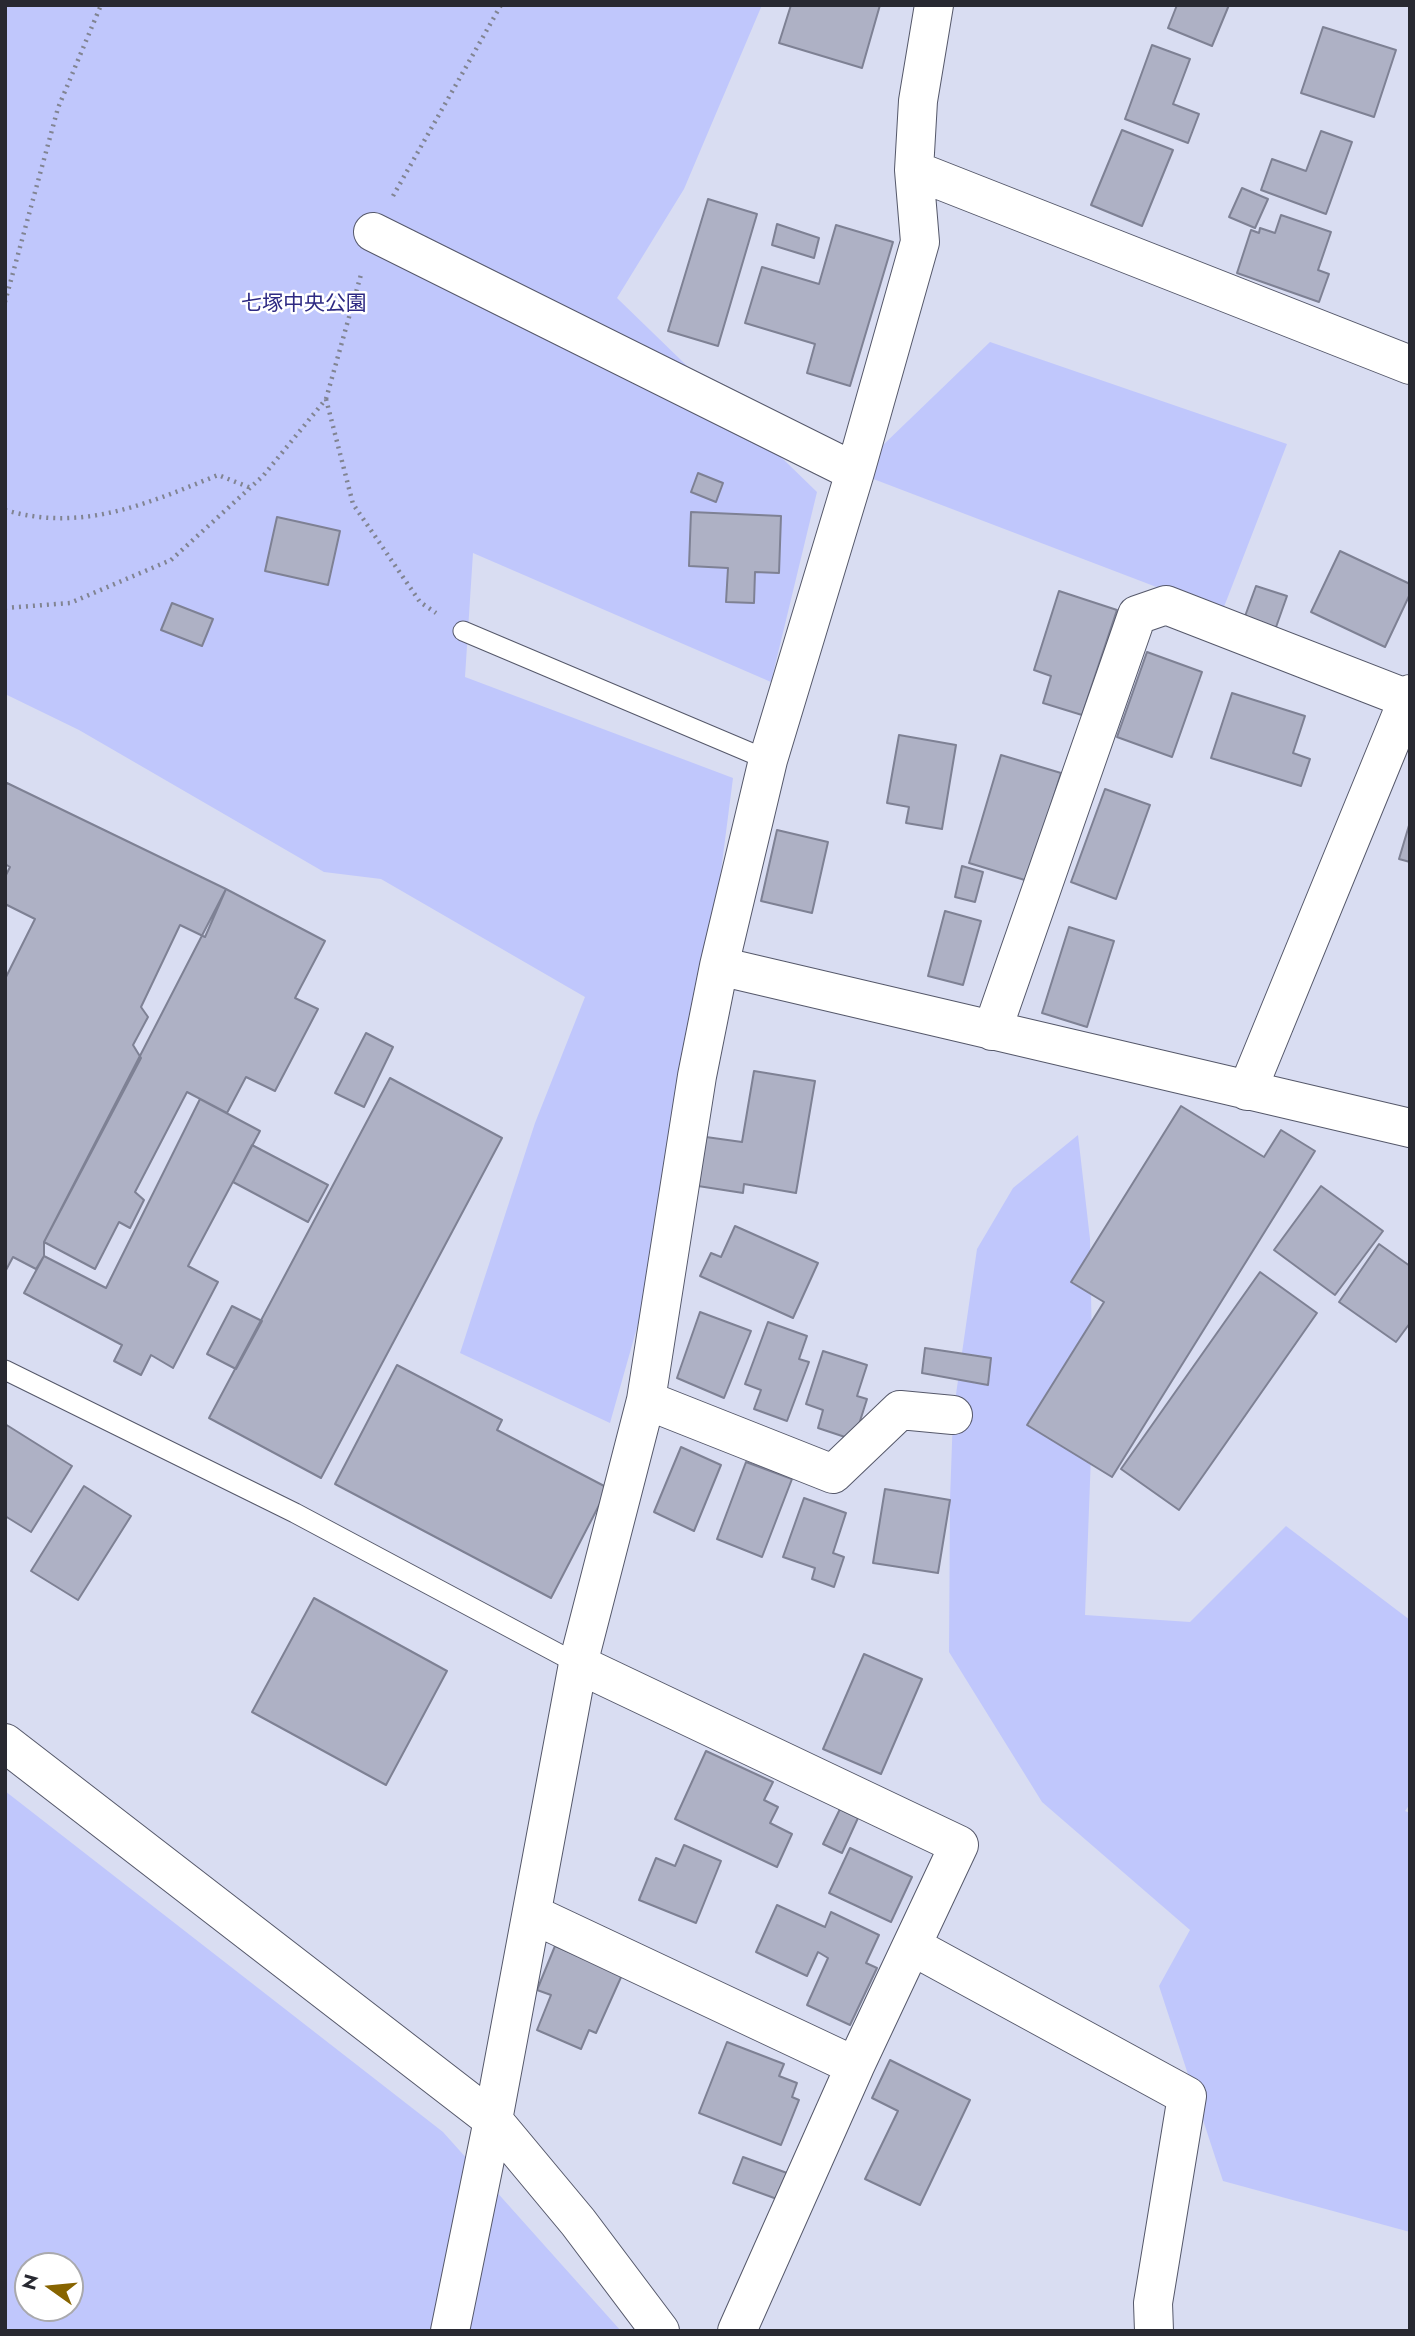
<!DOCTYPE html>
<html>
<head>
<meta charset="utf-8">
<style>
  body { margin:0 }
  #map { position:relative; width:1415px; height:2336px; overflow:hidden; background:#d9ddf2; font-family:Jost,sans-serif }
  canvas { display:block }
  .frame { position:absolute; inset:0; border:7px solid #282931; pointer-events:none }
  .north { position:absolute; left:14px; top:2252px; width:70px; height:70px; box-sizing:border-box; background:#fff; border:2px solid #a9a9ad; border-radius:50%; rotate:285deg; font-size:19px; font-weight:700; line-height:28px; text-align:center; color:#282931 }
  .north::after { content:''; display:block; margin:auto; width:24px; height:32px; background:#876400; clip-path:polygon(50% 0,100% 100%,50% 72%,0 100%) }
</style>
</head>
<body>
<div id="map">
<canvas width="1415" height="2336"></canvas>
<div class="frame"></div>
<div class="north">N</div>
</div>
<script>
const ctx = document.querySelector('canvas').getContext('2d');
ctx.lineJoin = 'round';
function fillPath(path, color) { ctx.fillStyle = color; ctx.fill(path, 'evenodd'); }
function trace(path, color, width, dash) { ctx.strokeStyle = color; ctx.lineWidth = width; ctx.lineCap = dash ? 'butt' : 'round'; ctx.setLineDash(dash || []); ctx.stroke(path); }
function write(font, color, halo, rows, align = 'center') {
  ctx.font = font + ' Jost,"Noto Sans JP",sans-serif'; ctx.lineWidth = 5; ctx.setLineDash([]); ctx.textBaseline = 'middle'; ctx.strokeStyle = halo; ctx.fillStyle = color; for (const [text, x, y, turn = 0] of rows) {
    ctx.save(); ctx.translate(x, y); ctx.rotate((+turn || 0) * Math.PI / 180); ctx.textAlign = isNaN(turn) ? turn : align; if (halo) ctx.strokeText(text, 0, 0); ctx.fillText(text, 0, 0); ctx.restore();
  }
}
const green = new Path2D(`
  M5,5h757l-78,184 -67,109 200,194 -46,190 -298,-129 -8,124 268,101 -50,387 -73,258 -150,-70 75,-230 50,-126 -204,-118 -57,-7 -245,-142 -74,-36z
  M990,342l297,102 -65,168 -367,-140z
  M1078,1135l12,104 3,163 -8,213 105,7 96,-96 124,94v184l-5,7 5,2v419l-187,-51 -64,-195 31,-56 -148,-128 -93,-150 1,-152 3,-85 24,-166 36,-61z
  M5,1791l438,341 178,199h-616zM28,2266h42v42h-42z`);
const building = new Path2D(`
  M791,5h89l-18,63 -83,-25z
  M1177,5h52l-17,41 -44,-18z
  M1323,27l73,23 -22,67 -73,-24z
  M1152,45l38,14 -17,45 26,10 -11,29 -63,-24z
  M1122,130l51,20 -31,76 -51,-21z
  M1321,131l31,11 -26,72 -65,-24 11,-31 34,12z
  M1242,188l26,11 -13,29 -26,-11z
  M708,199l49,15 -39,132 -50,-15z
  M1281,215l50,17 -13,38 11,4 -10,28 -82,-29 14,-43 8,3 1,-5 15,5z
  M777,224l42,14 -5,20 -42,-13z
  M836,225l57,17 -43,144 -43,-13 8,-29 -70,-21 17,-56 57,17z
  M698,473l25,10 -7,19 -25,-10z
  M691,512l90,4 -2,57 -24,-1 -1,31 -28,-1 2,-34 -39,-2z
  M277,517l63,14 -12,54 -63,-14z
  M1340,551l70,33v10l-25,53 -74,-35z
  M1256,586l31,10 -12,34 -31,-11z
  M1059,591l58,19 -35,105 -39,-12 8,-27 -17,-6z
  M172,603l41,16 -11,27 -41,-16z
  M1147,652l55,20 -30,85 -55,-20z
  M1232,693l73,23 -12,37 17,6 -9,27 -90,-28z
  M899,735l57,10 -14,84 -36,-6 3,-16 -22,-4z
  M1001,755l60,18 -33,108 -59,-18z
  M7,783l219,106 -21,48 -25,-12 -39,82 7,10 -15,28 8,13 -97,184v14l-8,13 -23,-12 -8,15v-293l30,-60 -30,-15v-27l5,-10 -5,-3v-77z
  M1105,789l45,16 -34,94 -45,-17z
  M1410,822v40l-11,-3z
  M777,830l51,12 -16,71 -51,-12z
  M962,866l21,6 -8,30 -20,-5z
  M226,889l99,52 -30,57 23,11 -43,82 -29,-14 -19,36 -40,-21 -52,100 9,8 -14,28 -11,-6 -24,47 -51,-27z
  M945,911l36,10 -18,64 -35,-9z
  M1069,927l45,14 -27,86 -45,-14z
  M366,1033l27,14 -29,60 -29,-14z
  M754,1071l61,10 -19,112 -52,-9 -1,9 -45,-7 8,-49 36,5z
  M390,1078l112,60 -181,340 -112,-60z
  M200,1099l60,32 -72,135 30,16 -45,86 -22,-13 -10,20 -27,-14 8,-16 -98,-52 20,-37 62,32z
  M1181,1106l83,51 17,-27 34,21 -203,326 -85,-52 77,-123 -33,-20z
  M252,1145l76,40 -20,37 -75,-40z
  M1321,1186l62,45 -48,64 -61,-45z
  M735,1226l83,37 -25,55 -93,-42 11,-23 10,4z
  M1379,1244l31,22v57l-14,19 -57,-40z
  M1260,1272l57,41 -138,197 -58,-41z
  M232,1306l30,15 -26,48 -29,-15z
  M700,1312l51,19 -27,67 -47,-20z
  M768,1322l39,14 -8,23 10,3 -22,59 -33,-12 7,-19 -16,-6z
  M925,1348l66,10 -3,27 -66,-12z
  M823,1351l44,14 -10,31 10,3 -13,41 -36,-12 5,-18 -17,-6z
  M397,1365l105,55 -5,10 111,58 -57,110 -216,-114z
  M5,1424l67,42 -41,66 -26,-16z
  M681,1447l40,18 -27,66 -40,-19z
  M746,1462l46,17 -30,78 -45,-18z
  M84,1486l47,30 -53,84 -47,-29z
  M885,1489l65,11 -12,73 -65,-10z
  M804,1498l42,15 -13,40 11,4 -10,30 -22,-8 3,-11 -32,-11z
  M314,1598l133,73 -61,114 -134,-73z
  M864,1654l58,25 -41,95 -58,-25z
  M706,1751l67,31 -9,18 14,7 -8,16 22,11 -15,33 -102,-48z
  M840,1809l18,9 -16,35 -19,-9z
  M684,1845l37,16 -25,62 -57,-23 17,-42 19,8z
  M850,1848l62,29 -21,45 -62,-29z
  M777,1905l48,22 6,-15 48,23 -13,28 11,5 -27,57 -43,-20 21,-47 -10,-6 -11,24 -51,-24z
  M555,1946l67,29 -26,58 -7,-3 -8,19 -44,-19 14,-35 -14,-5z
  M727,2042l57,22 -5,12 18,7 -5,14 7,3 -18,45 -82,-32z
  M890,2060l80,40 -50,105 -55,-26 33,-68 -26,-13z
  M743,2157l44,16 -10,26 -44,-16z`);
const path = new Path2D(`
  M393,196l108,-191
  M5,302l53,-194 43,-103
  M326,399l27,105 67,98 16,11
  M5,510c77,23 144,-7 213,-35l33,13
  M5,608l65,-5 101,-43 92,-84 63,-77 36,-128`);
const lane = new Path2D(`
  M463,631l305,129
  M5,1370l290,143 283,151`);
const street = new Path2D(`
  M914,170l496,195
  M373,232l482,240
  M719,966l691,162
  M992,1031l145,-416 29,-10 242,94
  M1247,1091l163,-397
  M646,1400l187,74 67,-64 53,5
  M5,1743l488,377 85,102 82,109
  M532,1914l323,152 104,-221 -381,-181
  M912,1946l275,150 -34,207 1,28
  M450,2331l43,-211 85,-456 68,-264 51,-324 22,-110 49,-206 87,-288 65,-230 -6,-72 4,-69 16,-96
  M737,2331l118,-265`);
const parkNames = [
  ["七塚中央公園",304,305]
];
fillPath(green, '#c0c7fc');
fillPath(building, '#aeb1c5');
trace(building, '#7e8194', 2);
trace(lane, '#55586a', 21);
trace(street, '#55586a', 40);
trace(path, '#818492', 4.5, [2, 5]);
trace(lane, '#fff', 19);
trace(street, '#fff', 38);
write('21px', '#2e2a83', '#fff', parkNames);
</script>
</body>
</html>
